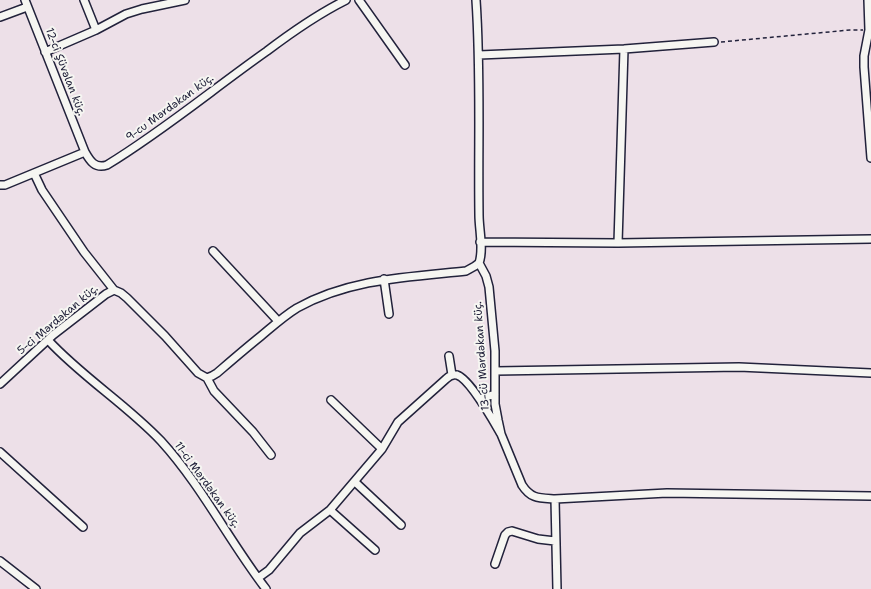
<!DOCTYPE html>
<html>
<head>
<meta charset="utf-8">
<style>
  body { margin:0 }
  canvas { display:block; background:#ede0e8 }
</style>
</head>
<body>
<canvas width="871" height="589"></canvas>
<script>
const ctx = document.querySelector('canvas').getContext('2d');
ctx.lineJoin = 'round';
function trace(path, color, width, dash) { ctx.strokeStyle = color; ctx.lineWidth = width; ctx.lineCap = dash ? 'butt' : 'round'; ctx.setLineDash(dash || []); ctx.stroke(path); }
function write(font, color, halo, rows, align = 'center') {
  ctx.font = font + ' "Shantell Sans",sans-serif'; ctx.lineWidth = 4; ctx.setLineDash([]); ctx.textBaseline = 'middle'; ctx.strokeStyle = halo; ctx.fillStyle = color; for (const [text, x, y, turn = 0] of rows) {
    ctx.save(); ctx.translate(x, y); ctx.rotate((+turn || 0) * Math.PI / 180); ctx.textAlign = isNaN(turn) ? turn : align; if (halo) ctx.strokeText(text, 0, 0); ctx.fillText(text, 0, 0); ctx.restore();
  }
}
const path = new Path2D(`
  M721,42l129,-12h13`);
const street = new Path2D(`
  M25,0l60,152
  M84,0l12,30
  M359,0l46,65
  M476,0c5,72 2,143 3,215 0,15 5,34 0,48
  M868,0l1,30 -5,26v11l7,91
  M0,17l27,-10
  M45,52l51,-22 30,-16 16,-5 43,-9
  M479,55l145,-6 90,-7
  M34,173l8,17 42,62 30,38
  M0,185h5l80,-33c5,9 10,17 22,13 56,-34 106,-76 160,-114 25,-19 51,-37 79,-51
  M480,242l138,1 253,-4
  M618,243l6,-194
  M213,251l65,70
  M479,263l7,13 3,11 6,64v53l3,16 3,14 21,51c9,14 17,13 33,14l2,90
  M384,279l5,35
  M114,290l7,3 6,5 38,38 33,37 9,5 5,-2 5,-3c14,-12 29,-25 44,-37 12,-10 23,-20 36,-28 52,-29 111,-31 169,-37l9,-5 4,-3
  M48,340c34,37 78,64 113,101 41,45 68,100 105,148
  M449,356l3,19
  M496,371l243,-4 132,6
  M207,378l7,13 39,41 18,23
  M0,384l53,-49 53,-41 8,-4
  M480,399l15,-5
  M331,400l51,49
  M0,452l83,75
  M355,482l46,43
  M555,499l112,-6 204,3
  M330,510l45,40
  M0,561l36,28
  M495,564l10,-29 3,-3 4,-1 26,8 17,2
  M258,578l11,-8 31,-37 30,-23 52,-61 16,-27 48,-43c3,-3 7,-5 11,-4 13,4 37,47 44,59`);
const streetNames = [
  ["12-ci Şüvəlan küç.",65,72,69],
  ["9-cu Mərdəkan küç.",170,108,-36],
  ["5-ci Mərdəkan küç.",58,320,-40],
  ["13-cü Mərdəkan küç.",482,356,-94],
  ["11-ci Mərdəkan küç.",207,485,54]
];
trace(street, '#22223b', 10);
trace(path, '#22223b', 1.5, [4, 3]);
trace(street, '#f6f6f2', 7);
write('11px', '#22223b', '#f6f6f2', streetNames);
</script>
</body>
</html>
